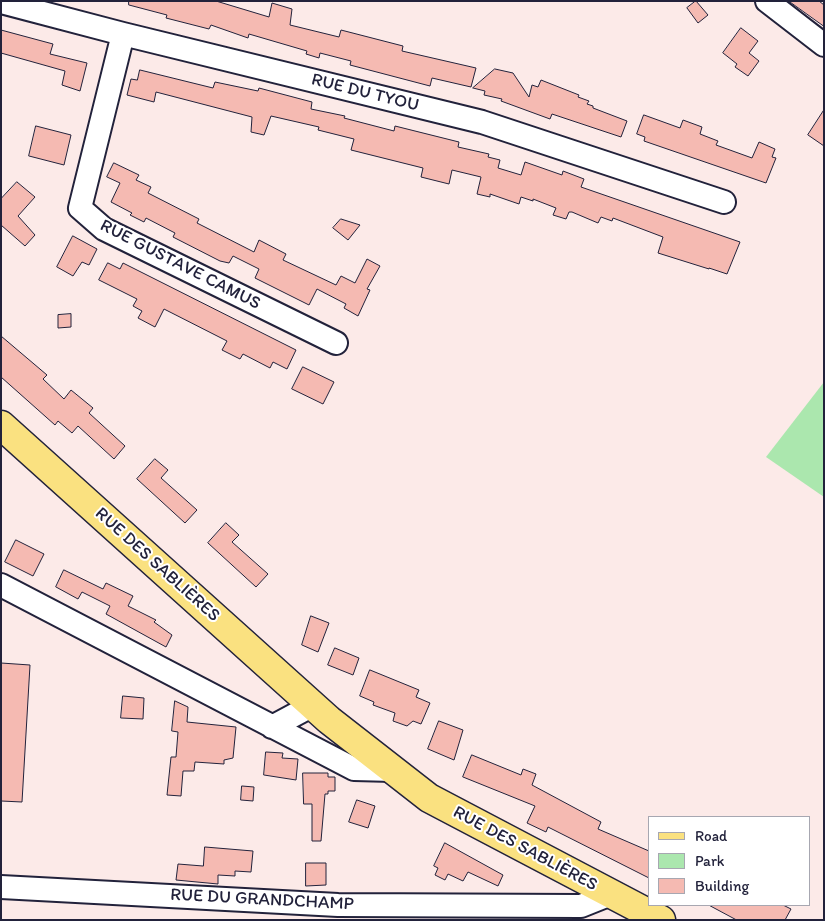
<!DOCTYPE html>
<html>
<head>
<meta charset="utf-8">
<style>
  body { margin:0 }
  #map { position:relative; width:825px; height:921px; overflow:hidden; background:#fceae8; font-family:Itim,sans-serif }
  canvas { display:block }
  .frame { position:absolute; inset:0; border:2px solid #22223b; pointer-events:none }
  .legend { position:absolute; left:648px; top:816px; width:162px; height:90px; box-sizing:border-box; background:#fff; border:1px solid #a7a7b1; margin:0; padding:6px 9px; list-style:none; font-size:15px; color:#22223b }
  .legend li { display:flex; align-items:center; gap:10px; height:25px }
  .legend b { width:25px; border:1px solid #a7a7b1 }
</style>
</head>
<body>
<div id="map">
<canvas width="825" height="921"></canvas>
<div class="frame"></div>
<ul class="legend">
<li><b style="height:6px;background:#fae180"></b>Road</li>
<li><b style="height:14px;background:#abe7ae"></b>Park</li>
<li><b style="height:14px;background:#f5bab2"></b>Building</li>
</ul>
</div>
<script>
const ctx = document.querySelector('canvas').getContext('2d');
ctx.lineJoin = 'round';
function fillPath(path, color) { ctx.fillStyle = color; ctx.fill(path, 'evenodd'); }
function trace(path, color, width, dash) { ctx.strokeStyle = color; ctx.lineWidth = width; ctx.lineCap = dash ? 'butt' : 'round'; ctx.setLineDash(dash || []); ctx.stroke(path); }
function write(font, color, halo, rows, align = 'center') {
  ctx.font = font + ' Itim,sans-serif'; ctx.lineWidth = 4; ctx.setLineDash([]); ctx.textBaseline = 'middle'; ctx.strokeStyle = halo; ctx.fillStyle = color; for (const [text, x, y, turn = 0] of rows) {
    ctx.save(); ctx.translate(x, y); ctx.rotate((+turn || 0) * Math.PI / 180); ctx.textAlign = isNaN(turn) ? turn : align; if (halo) ctx.strokeText(text, 0, 0); ctx.fillText(text, 0, 0); ctx.restore();
  }
}
const green = new Path2D(`
  M824,382v115l-58,-40z`);
const building = new Path2D(`
  M129,1h87l53,16 3,-14 20,6 -2,16 49,12 2,-7 62,16 -1,5 74,17 -5,19 -39,-9 -2,8 -80,-21 1,-4 -31,-8 -1,5 -13,-4 1,-3 -58,-17 -1,4 -37,-13 -2,4 -43,-11 1,-3 -38,-10z
  M696,1l12,14 -10,8 -11,-15z
  M789,1h30l5,4v21z
  M741,28l17,13 -9,12 10,8 -11,15 -13,-9 2,-3 -14,-11z
  M1,30l52,14 -3,10 37,9 -7,28 -18,-6 3,-14 -64,-18z
  M495,69l18,4 16,24 3,-12 6,2 3,-7 38,15 -1,2 11,4 -2,3 6,2v2l34,13 -6,16 -69,-23 -2,5 -49,-18 1,-2 -18,-4 1,-4 -12,-3z
  M140,70l73,18 2,-6 43,9 1,-3 53,14 -1,7 34,7 -1,2 50,13 1,-5 64,16 -1,5 31,7 -1,3 12,3 -2,8 23,7 4,-13 37,13 1,-4 21,8 -3,8 159,55 -13,32 -18,-6v1l-51,-16 5,-16 -50,-19 -1,3 -11,-4 -3,6 -26,-11h-3l-3,7 -13,-4 3,-7 -23,-9v2l-12,-4 -2,7 -29,-10v3l-13,-3 4,-17 -29,-7 -3,14 -28,-7 2,-9 -72,-18 3,-11 -36,-9 1,-3 -48,-11 -7,19 -13,-3 1,-15 -96,-25 -2,10 -27,-7 4,-16 6,1z
  M824,110v36l-16,-11z
  M644,115l36,13 3,-8 19,7 -2,7 18,7 -2,4 36,13 7,-16 16,7 -3,8 4,1 -10,25 -122,-42 1,-4 -8,-3z
  M36,126l35,9 -7,30 -35,-9z
  M114,163l25,12 -3,5 15,7 -3,6 51,26 -2,4 57,29 5,-12 27,14 -3,6 53,25 5,-9 14,7 12,-24 13,7 -13,23 3,1 -12,26 -14,-8 2,-4 -29,-15 -8,16 -54,-27 4,-9 -26,-13 -4,7 -9,-2 -47,-24 2,-4 -29,-15 -2,4 -14,-7 2,-2 -21,-11 9,-19 -13,-6z
  M17,182l18,15 -17,19 17,19 -10,11 -24,-21v-26z
  M341,219l19,6 -12,15 -15,-12z
  M73,236l24,13 -8,16 -7,-3 -9,14 -16,-9z
  M108,263l12,6 3,-6 173,87 -9,19 -14,-7 -3,6 -27,-14 -3,5 -18,-9 5,-9 -63,-32 -9,18 -17,-9 4,-7 -9,-5 4,-7 -38,-19z
  M71,314v13l-13,1v-13z
  M1,336l46,39 -4,4 21,20 7,-9 22,18 -4,5 36,33 -11,13 -36,-33 -6,7 -14,-12 -3,4 -54,-48z
  M303,367l31,15 -11,22 -31,-15z
  M155,459l13,11 -7,8 36,32 -12,13 -48,-44z
  M226,523l13,12 -7,7 36,32 -12,13 -48,-44z
  M16,540l28,14 -11,22 -28,-14z
  M64,570l39,19 3,-6 27,13 -5,10 28,14 -2,2 18,13 -6,12 -60,-33 4,-8 -28,-14 -4,7 -22,-12z
  M311,616l18,7 -11,29 -16,-7z
  M335,648l24,10 -6,17 -25,-10z
  M1,663l29,2 -8,137 -21,-1z
  M370,670l49,20 -3,7 14,6 -9,21 -8,-3 -6,5 -14,-5 2,-8 -22,-8 1,-3 -14,-6z
  M123,696l21,2 -1,21 -22,-1z
  M175,701l13,6 -1,15 49,5 -3,31 -9,2v4l-29,-2 -1,9h-11l-2,25 -14,-1 4,-38h5l2,-25 -6,-1z
  M439,721l24,9 -9,30 -26,-11z
  M266,752l17,1 -1,5 16,1 -2,21 -32,-5z
  M472,755l49,20 2,-6 13,5 -4,11 69,37 -3,7 51,22v27l-101,-51 -2,5 -19,-9 8,-17 -72,-29z
  M303,773h25v4h7v14h-7v3h-3l-4,47h-9v-37h-8z
  M242,786l12,1 -1,14 -12,-1z
  M357,800l18,6 -7,22 -19,-6z
  M445,843l58,32 -5,11 -30,-14 -5,9 -15,-7 -3,6 -10,-5 3,-7 -4,-2z
  M205,847l48,4 -2,21 -16,-1v5l-17,-1v9l-42,-4 2,-16 25,2z
  M306,863h20v22l-20,1z
  M709,905h74l8,4 -6,11h-48z`);
const minor = new Path2D(`
  M767,1l57,44
  M1,2l122,32 359,88 242,80
  M123,34l-43,174 24,21 232,114
  M1,585l353,184 39,1
  M272,727l41,-22
  M1,887l337,18 243,1 30,-12`);
const major = new Path2D(`
  M1,425l328,295 100,78 232,122`);
const streetNames = [
  ["RUE DU TYOU",365,93,14],
  ["RUE GUSTAVE CAMUS",180,265,27],
  ["RUE DES SABLIÈRES",157,565,42],
  ["RUE DES SABLIÈRES",525,849,28],
  ["RUE DU GRANDCHAMP",262,900,3]
];
fillPath(green, '#abe7ae');
fillPath(building, '#f5bab2');
trace(building, '#22223b', 1);
trace(minor, '#22223b', 26);
trace(major, '#22223b', 31);
trace(minor, '#fff', 22);
trace(major, '#fae180', 28);
write('18px', '#22223b', '#fff', streetNames);
</script>
</body>
</html>
